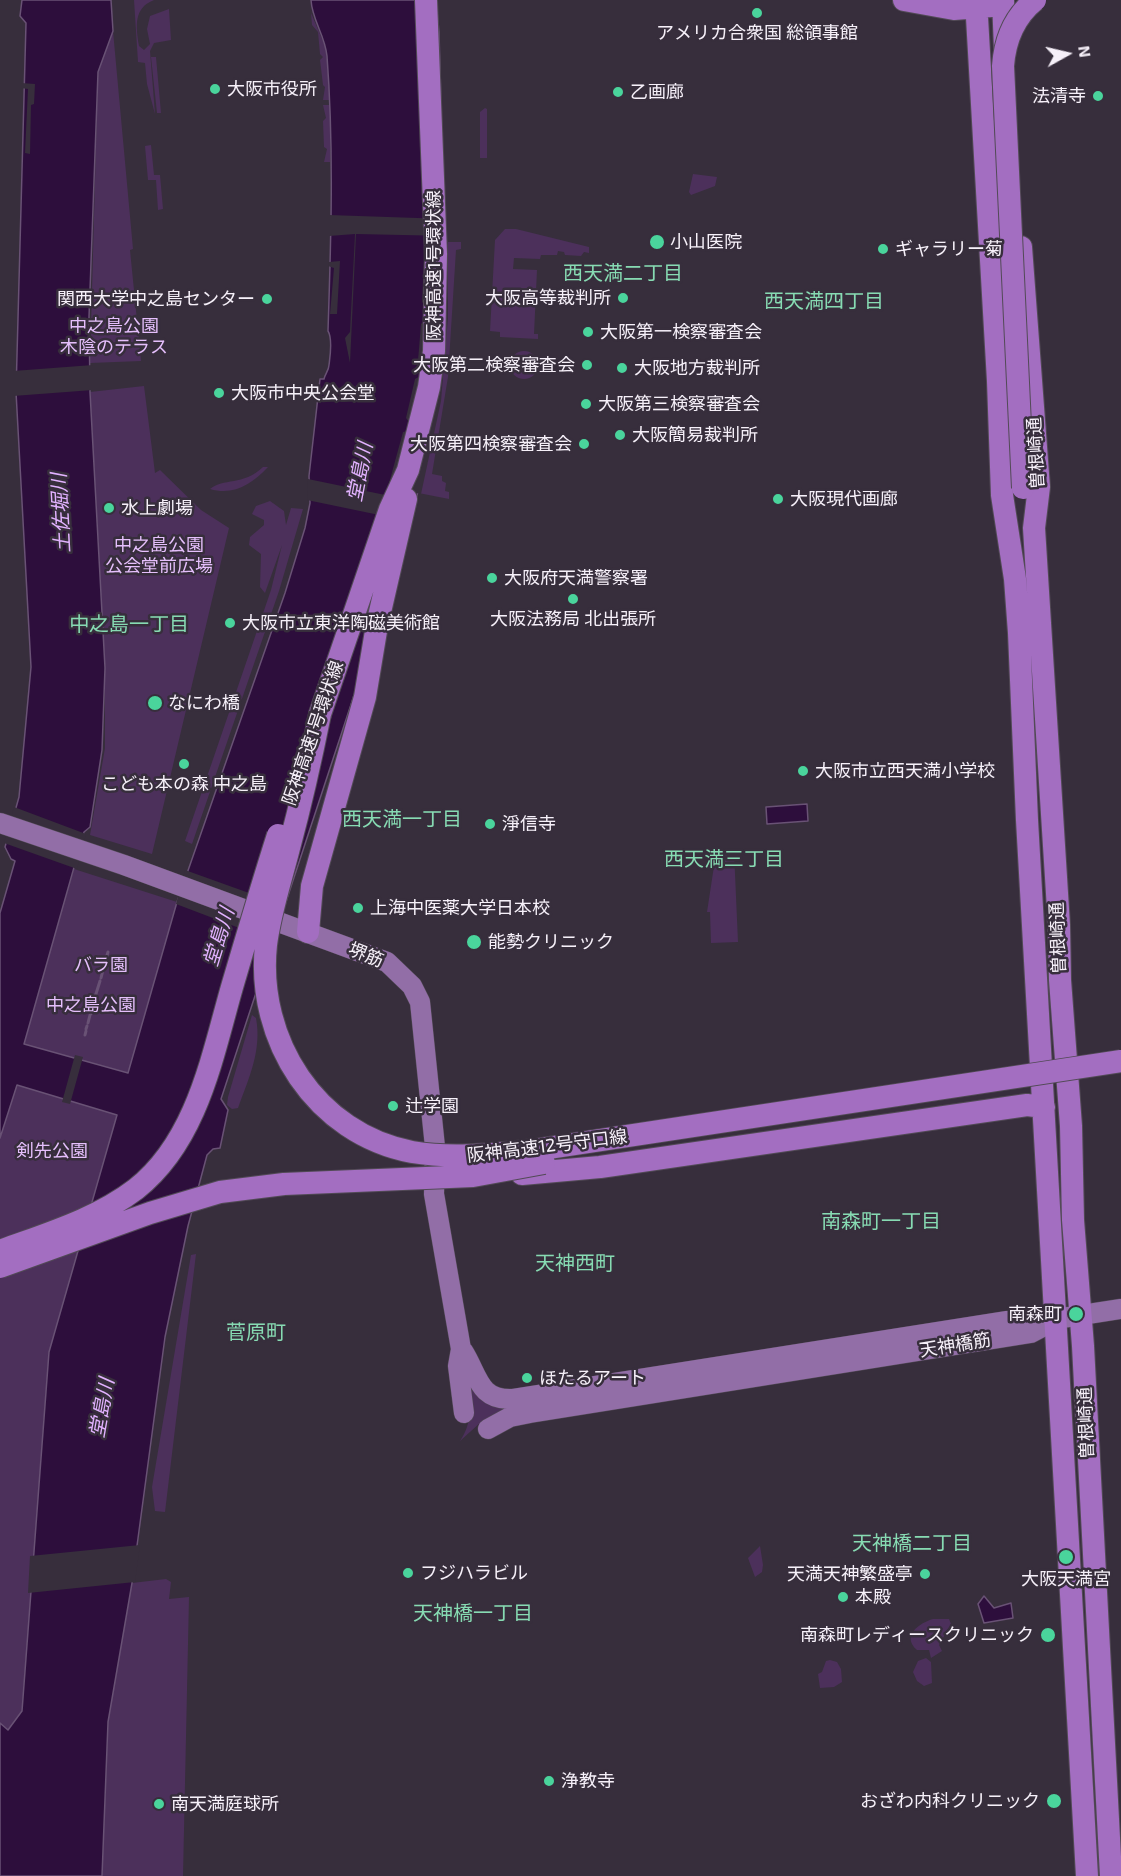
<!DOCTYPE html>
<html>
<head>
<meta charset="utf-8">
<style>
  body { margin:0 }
  #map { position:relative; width:1121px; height:1876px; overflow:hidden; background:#372e3c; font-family:"Exo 2",sans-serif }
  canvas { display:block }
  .north { position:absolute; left:1037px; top:24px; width:60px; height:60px; -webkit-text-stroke:4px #372e3c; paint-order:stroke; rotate:82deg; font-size:16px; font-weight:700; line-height:24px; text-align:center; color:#f6f0f9 }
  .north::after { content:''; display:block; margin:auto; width:21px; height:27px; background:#f6f0f9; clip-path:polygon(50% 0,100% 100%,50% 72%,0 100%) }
</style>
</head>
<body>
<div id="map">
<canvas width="1121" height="1876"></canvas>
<div class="north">N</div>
</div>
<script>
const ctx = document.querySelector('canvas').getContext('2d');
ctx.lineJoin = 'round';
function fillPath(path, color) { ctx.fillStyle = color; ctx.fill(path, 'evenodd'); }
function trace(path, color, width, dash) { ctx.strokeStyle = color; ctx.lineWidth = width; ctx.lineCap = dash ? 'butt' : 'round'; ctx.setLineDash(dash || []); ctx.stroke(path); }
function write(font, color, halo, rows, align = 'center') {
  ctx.font = font + ' "Exo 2","Noto Sans JP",sans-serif'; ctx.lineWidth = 5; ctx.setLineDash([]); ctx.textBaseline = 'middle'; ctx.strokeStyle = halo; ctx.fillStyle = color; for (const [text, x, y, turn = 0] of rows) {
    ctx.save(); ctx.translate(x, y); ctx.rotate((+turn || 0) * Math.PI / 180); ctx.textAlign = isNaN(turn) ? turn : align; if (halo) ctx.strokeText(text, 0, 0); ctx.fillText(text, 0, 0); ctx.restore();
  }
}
const green = new Path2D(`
  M134,0h20c-21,8 -18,27 -15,46l5,4 6,-6 -3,-15 3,-13 19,-7 2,31 -17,3 -4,8 5,63 -8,-30 -2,-21 -7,-1z
  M311,13l15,35 4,52h-7l2,-13 -2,-2 -3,-25 3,-3 -3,-3 -2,-22 -6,-7z
  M113,31l20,218 -3,1 11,111 -51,2 8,-291z
  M151,57h5l5,56h-4z
  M323,105h7v57h-6l3,-13 -3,-2 -1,-26 3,-3z
  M485,108l2,1v49h-7v-46z
  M151,145l3,30h6l3,34 -5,1 -2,-30h-8l-3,-34z
  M693,174l24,3 -2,9 -24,9 -2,-3z
  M505,229h11l73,18v6l-5,-1 -3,4 -16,-1 -1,-3 -6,-1 -1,4h-16l-1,4 -26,-1 -1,11 24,1 -3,64h4v5l-38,-2v-5l-10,-1 5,-91z
  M448,242h13v7l-5,1 -8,127 -16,97 10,2v5l4,2 -1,8 4,1v7l-61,-12 59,-230z
  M510 365a14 14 0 1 1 28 0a14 14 0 1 1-28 0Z
  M144,386l11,87 5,-3 41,40 28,18 -77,326 -62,-19 15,-87v-80l-15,-276z
  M263,467h5c-16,17 -34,29 -58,22 13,-11 33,-3 53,-22z
  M270,501l14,10 2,14 5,-17 12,1 -24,82 -87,253 -7,-3 86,-251 11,-45 -17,48 -5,-6 1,-33 -12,-9 1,-8 14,-12v-5l-12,-6 4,-8z
  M734,851l4,91 -27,1 -1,-31h-3l9,-59z
  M74,869l103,33 -48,171 -106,-29z
  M252,1015l4,3c6,32 -7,60 -18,90l-6,1 -5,-4 1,-8z
  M17,1084l100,31 -68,237 -27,359 -14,19 -8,-7v-585z
  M196,1254l-31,258 -10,-1 -3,-24 39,-232z
  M468,1383l21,22 20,3 -28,14 -21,19c13,-19 10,-36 8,-58z
  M760,1546l3,19 -1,7 -7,5 -7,-19z
  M166,1579l5,3 -2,17 20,-2 -6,279h-81l6,-154 24,-139z
  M933,1619h16l2,5 -12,21 3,6 -11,7 -2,-8h-12c-16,-14 2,-27 16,-31z
  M926,1658l5,4 1,21 -8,3 -7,-5 -4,-9 5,-11z
  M830,1660l7,2 4,7 1,13 -8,5 -14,1 -2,-14 4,-2 4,-11z`);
const water = new Path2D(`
  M22,0h89l2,31 -15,41 -9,245 1,75 15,276 -3,82 -12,77 -6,5 -60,212 104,29 49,-171 108,-309 20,-65 5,-25 -1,-27 11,-97h4c1,-5 5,-9 5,-14 1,-8 4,-26 -1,-34 3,-90 6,-183 -1,-275 -2,-21 -15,-36 -16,-56h125l3,32 6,219 -18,210 -35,119 -171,519 7,11 -8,38 -7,1 -6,6 -19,71 -23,111 -33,246 -24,139 -6,154h-102v-153l8,7 14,-19 27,-359 68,-237 -100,-30 -17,53v-225l15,-52 -4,-2 -6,-12 14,-50 12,-130 -15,-275 10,-369 -6,-7z
  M807,804l1,17 -41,3 -1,-17z
  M984,1596l10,12 17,-5 2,15 -29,5 -6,-19z`);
const pier = new Path2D(`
  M21,83l14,1 -1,20 -3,1 -1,49 -5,-1 3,-64 -7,-1z
  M329,215l118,4 1,17 -92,-2 -6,129 -5,-25 5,-6 5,-98 -26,2z
  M448,244v74l-7,83 -20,93 -33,-7 15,-55 4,-1 2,-9 -3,-4 9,-39 7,-4 1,-7 -5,-7 3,-37 7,-7 1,-8 -7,-7 2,-43 23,-2z
  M340,261l-3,53h-7l4,-46 -6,-2 1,-4z
  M93,365v25l-80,6v-25z
  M308,479l111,23 -6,20 -106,-22z
  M14,807l72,27 -9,35 -73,-26z
  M185,870l103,37 -12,35 -100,-38z
  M75,1055l8,2 -13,47 -8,-2z
  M140,1545l-5,37 -107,11 2,-37z`);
const stream = new Path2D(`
  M103,969l5,-17
  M101,978l2,-8
  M95,997l5,-16
  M91,1014l4,-16
  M88,1023l2,-8
  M86,1029l1,-3
  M85,1035l1,-4`);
const major = new Path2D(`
  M0,823l124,42 263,97 25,24 8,16 15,145 -1,47 27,155 -3,17 6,47
  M463,1351c15,23 15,50 50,48l494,-78 49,-2 65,-10
  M488,1429l22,-12 20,-4 501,-80 23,-12`);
const highway = new Path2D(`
  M904,0l50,9 37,-3
  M976,0l22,381 4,114 13,84 4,54 8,187 60,1056
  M1003,0l2,49
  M1021,247l18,240 -5,41 25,397 1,55 11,146 2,94 10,126 28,530
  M320,714l70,-205 18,-39 21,-83 5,-36 2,-97 -10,-254
  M308,932l4,-46 53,-189 12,-72 29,-126
  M522,1174l78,-7 427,-62 17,2`);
const highwayBridge = new Path2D(`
  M1023,488l-20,-422c2,-27 11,-49 32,-66
  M320,714c-9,45 -19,89 -31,134 -8,32 -19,64 -23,97 -10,95 50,189 146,207 41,7 82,2 123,-2l586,-89
  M0,1251c46,-17 97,-32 136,-62 61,-48 76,-132 96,-202 15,-51 30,-102 46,-152
  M0,1267l150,-54 70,-21 64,-8 189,-8 71,-13`);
const markers = [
  [757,13,6,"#4ad49c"],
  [215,89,6,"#4ad49c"],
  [618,92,6,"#4ad49c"],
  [1098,96,6,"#4ad49c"],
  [657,242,8,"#4ad49c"],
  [883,249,6,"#4ad49c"],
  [623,298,6,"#4ad49c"],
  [267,299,6,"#4ad49c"],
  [588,332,6,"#4ad49c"],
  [587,365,6,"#4ad49c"],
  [622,368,6,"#4ad49c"],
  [219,393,6,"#4ad49c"],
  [586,404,6,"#4ad49c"],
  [620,435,6,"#4ad49c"],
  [584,444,6,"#4ad49c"],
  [778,499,6,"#4ad49c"],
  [109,508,6,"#4ad49c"],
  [492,578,6,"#4ad49c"],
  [573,599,6,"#4ad49c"],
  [230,623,6,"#4ad49c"],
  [155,703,8,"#4ad49c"],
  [184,764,6,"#4ad49c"],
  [803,771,6,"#4ad49c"],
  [490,824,6,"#4ad49c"],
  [358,908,6,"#4ad49c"],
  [474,942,8,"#4ad49c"],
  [393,1106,6,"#4ad49c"],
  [1076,1314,8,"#4ad49c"],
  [527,1378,6,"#4ad49c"],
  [1066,1557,8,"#4ad49c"],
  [408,1573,6,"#4ad49c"],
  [925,1574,6,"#4ad49c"],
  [843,1597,6,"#4ad49c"],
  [1048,1635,8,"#4ad49c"],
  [549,1781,6,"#4ad49c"],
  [1054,1801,8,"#4ad49c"],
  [159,1804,6,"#4ad49c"]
];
const poiNames = [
  ["アメリカ合衆国 総領事館",757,33,"center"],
  ["大阪市役所",227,89],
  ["乙画廊",630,92],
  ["法清寺",1086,96,"right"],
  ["小山医院",670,242],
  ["ギャラリー菊",895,249],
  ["大阪高等裁判所",611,298,"right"],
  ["関西大学中之島センター",255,299,"right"],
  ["大阪第一検察審査会",600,332],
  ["大阪第二検察審査会",575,365,"right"],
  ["大阪地方裁判所",634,368],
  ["大阪市中央公会堂",231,393],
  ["大阪第三検察審査会",598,404],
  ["大阪簡易裁判所",632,435],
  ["大阪第四検察審査会",572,444,"right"],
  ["大阪現代画廊",790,499],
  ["水上劇場",121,508],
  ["大阪府天満警察署",504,578],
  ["大阪法務局 北出張所",573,619,"center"],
  ["大阪市立東洋陶磁美術館",242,623],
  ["なにわ橋",168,703],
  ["大阪市立西天満小学校",815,771],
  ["こども本の森 中之島",184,784,"center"],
  ["淨信寺",502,824],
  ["上海中医薬大学日本校",370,908],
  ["能勢クリニック",488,942],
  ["辻学園",405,1106],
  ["南森町",1062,1314,"right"],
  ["ほたるアート",539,1378],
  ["フジハラビル",420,1573],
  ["天満天神繁盛亭",913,1574,"right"],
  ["大阪天満宮",1066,1579,"center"],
  ["本殿",855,1597],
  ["南森町レディースクリニック",1034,1635,"right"],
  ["浄教寺",561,1781],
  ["おざわ内科クリニック",1040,1801,"right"],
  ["南天満庭球所",171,1804]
];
const streetNames = [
  ["阪神高速1号環状線",434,266,-90],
  ["曽根崎通",1036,453,-93],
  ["阪神高速1号環状線",313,733,-71],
  ["曽根崎通",1058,938,-92],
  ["堺筋",366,955,22],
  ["阪神高速12号守口線",547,1146,-7],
  ["天神橋筋",955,1345,-9],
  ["曽根崎通",1086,1423,-92]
];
const parkNames = [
  ["中之島公園",114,326],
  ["木陰のテラス",114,347],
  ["中之島公園",159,545],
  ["公会堂前広場",159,566],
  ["バラ園",101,965],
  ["中之島公園",91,1005],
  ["剣先公園",52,1151]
];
const neighbourhoodNames = [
  ["西天満二丁目",623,273],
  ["西天満四丁目",824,301],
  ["中之島一丁目",129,624],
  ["西天満一丁目",402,819],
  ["西天満三丁目",724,859],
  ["南森町一丁目",881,1221],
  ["天神西町",575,1263],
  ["菅原町",256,1332],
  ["天神橋二丁目",912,1543],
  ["天神橋一丁目",473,1613]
];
const waterNames = [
  ["堂島川",360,472,-79],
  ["土佐堀川",61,513,-93],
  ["堂島川",219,937,-73],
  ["堂島川",102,1408,-80]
];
fillPath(green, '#4c305b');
fillPath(water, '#2d0e3c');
trace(water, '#695275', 1.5);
fillPath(pier, '#372e3c');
trace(stream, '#695275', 3);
trace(major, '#524a56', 21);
trace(highway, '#524a56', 24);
trace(major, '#926ea7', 20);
trace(highway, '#a36ec1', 22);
trace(highwayBridge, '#524a56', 24, []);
trace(highwayBridge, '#a36ec1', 22);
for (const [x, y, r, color] of markers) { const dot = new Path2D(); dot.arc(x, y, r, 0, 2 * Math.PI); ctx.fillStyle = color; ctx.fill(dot); trace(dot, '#372e3c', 2); }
write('18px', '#f6f0f9', '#372e3c', poiNames, 'left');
write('18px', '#f6f0f9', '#372e3c', streetNames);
write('18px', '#e5bffc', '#372e3c', parkNames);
write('20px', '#87dbb3', '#372e3c', neighbourhoodNames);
write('italic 20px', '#e2b2ff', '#372e3c', waterNames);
</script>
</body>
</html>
